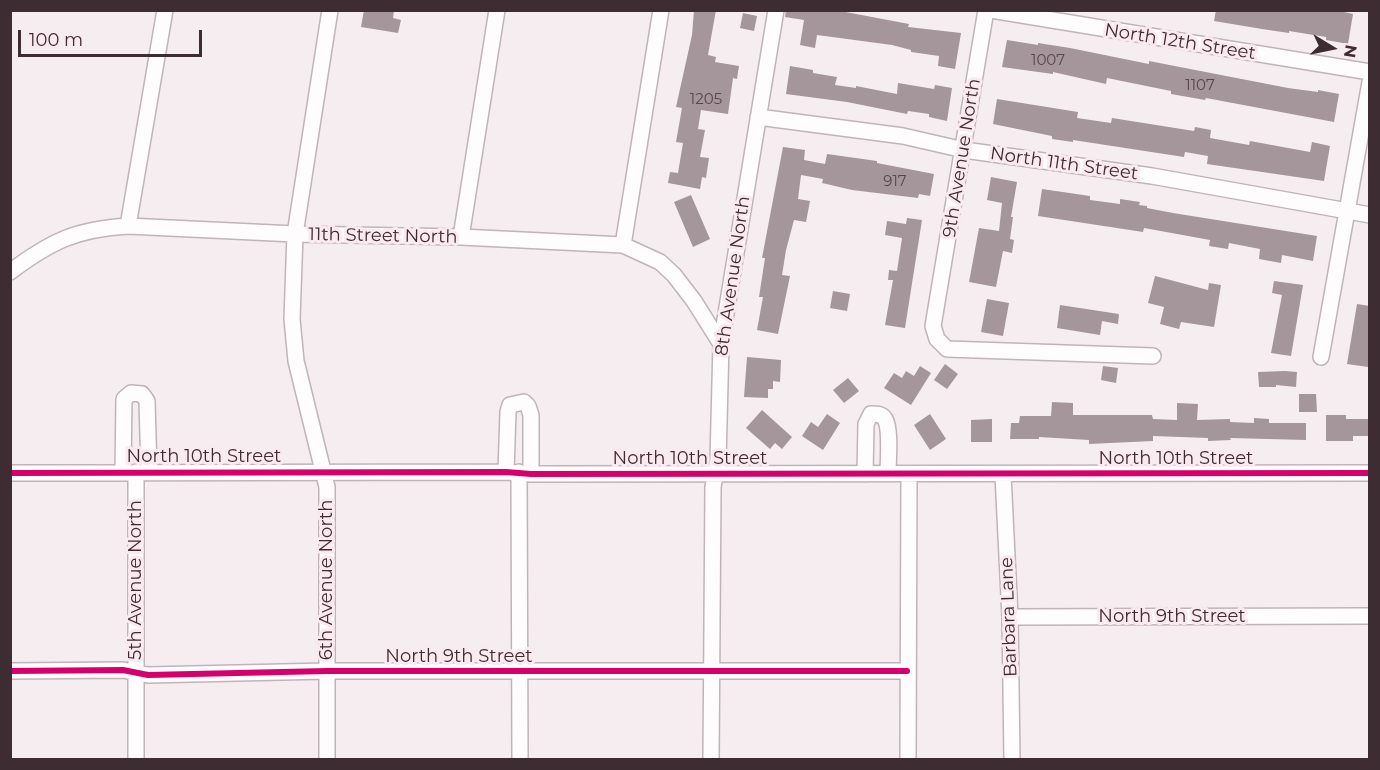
<!DOCTYPE html>
<html>
<head>
<meta charset="utf-8">
<style>
  body { margin:0 }
  #map { position:relative; width:1380px; height:770px; overflow:hidden; background:#f6edf0; font-family:Montserrat,sans-serif }
  canvas { display:block }
  .frame { position:absolute; inset:0; border:12px solid #3d2d33; pointer-events:none }
  .north { position:absolute; left:1302px; top:18px; width:60px; height:60px; -webkit-text-stroke:4px #fae9ef; paint-order:stroke; rotate:100deg; font-size:16px; font-weight:700; line-height:24px; text-align:center; color:#3d2d33 }
  .north::after { content:''; display:block; margin:auto; width:21px; height:27px; background:#3d2d33; clip-path:polygon(50% 0,100% 100%,50% 72%,0 100%) }
  .scale { position:absolute; left:18px; top:30px; width:184px; height:27px; box-sizing:border-box; border:3px solid #3d2d33; border-top:0; padding-left:8px; font-size:18px; line-height:21px; white-space:nowrap; color:#3d2d33; -webkit-text-stroke:4px #fae9ef; paint-order:stroke }
</style>
</head>
<body>
<div id="map">
<canvas width="1380" height="770"></canvas>
<div class="frame"></div>
<div class="north">N</div>
<div class="scale">100 m</div>
</div>
<script>
const ctx = document.querySelector('canvas').getContext('2d');
ctx.lineJoin = 'round';
function fillPath(path, color) { ctx.fillStyle = color; ctx.fill(path, 'evenodd'); }
function trace(path, color, width, dash) { ctx.strokeStyle = color; ctx.lineWidth = width; ctx.lineCap = dash ? 'butt' : 'round'; ctx.setLineDash(dash || []); ctx.stroke(path); }
function write(font, color, halo, rows, align = 'center') {
  ctx.font = font + ' Montserrat,sans-serif'; ctx.lineWidth = 6; ctx.setLineDash([]); ctx.textBaseline = 'middle'; ctx.strokeStyle = halo; ctx.fillStyle = color; for (const [text, x, y, turn = 0] of rows) {
    ctx.save(); ctx.translate(x, y); ctx.rotate((+turn || 0) * Math.PI / 180); ctx.textAlign = isNaN(turn) ? turn : align; if (halo) ctx.strokeText(text, 0, 0); ctx.fillText(text, 0, 0); ctx.restore();
  }
}
const building = new Path2D(`
  M364,10h30l-1,8 8,2 -3,13 -37,-6z
  M694,10h22l-8,45 8,2 -1,5 24,4 -2,13 -4,-1 -5,36 -27,-4 -3,19 7,1 -5,27 9,1 -3,20 -4,-1 -2,12 -32,-6 2,-11 8,1 5,-30 -7,-1 6,-34 -6,-1 16,-72z
  M786,10h49l74,14 -1,3 53,6 -6,36 -17,-3 1,-10 -28,-4v-2l-19,-5 -75,-10 -2,13 -15,-3 4,-25 -19,-3z
  M1216,10h119l18,4 -5,30 -22,-4v-3l-37,-6v2l-27,-4 -48,-8z
  M743,13l14,3 -3,15 -14,-3z
  M1007,40l31,5v-2l32,5 79,16v-3l139,27 30,4v-2l21,4 -5,28 -128,-24 -1,2 -34,-6v-3l-64,-13 -1,6 -53,-12v2l-51,-7z
  M790,66l23,4v3l24,4 -2,8 21,3v-2l41,8 1,-11 36,6 1,-4 17,3 -5,33 -18,-4v-3l-21,-3 -1,3 -60,-12 -61,-8z
  M997,99l81,13 -1,6 34,5 1,-5 82,13 1,-4 16,3 -1,8 39,7 1,-4 60,11 2,-10 18,4 -6,35 -117,-17 1,-8 -23,-4 -1,5 -111,-17v2l-21,-3v-3l-59,-12z
  M783,147l22,3 -1,10 21,4 2,-10 50,7v2l57,11 -4,22 -11,-2 -1,4 -66,-8 -30,-7 1,-4 -22,-4 -3,24 12,2 -4,21 -12,-2 -8,30 -4,25 8,1 -12,58 -21,-4 6,-33h-4l6,-39h-3z
  M991,177l26,5 -6,35h2l-3,22 4,1 -2,13 -9,-2 -7,36 -27,-5 10,-54 20,3 3,-28 -15,-3z
  M1042,189l48,7v4l30,4v-5l20,3 -1,3 8,1v2l26,5 144,23 -4,25 -31,-6 -1,8 -22,-4 1,-10 -31,-6 -1,6 -19,-3 1,-6 -66,-12 -1,4 -105,-16z
  M691,195l19,44 -17,8 -19,-45z
  M907,218l15,2 -17,108 -20,-3 8,-45h-5l1,-10 8,1 5,-33 -17,-3 2,-14 19,3z
  M1155,276l53,14 1,-7 12,2 -7,42 -33,-5 -2,7 -19,-5 4,-17 -16,-4z
  M1274,281l29,4 -12,71 -20,-3 11,-58 -10,-2z
  M833,291l17,3 -3,17 -17,-3z
  M987,299l22,4 -6,33 -22,-4z
  M1357,304l13,2 -2,61 -21,-3z
  M1060,305l59,9 -1,10 -16,-3 -2,14 -43,-7z
  M747,357l34,3 -1,22 -7,-1v8h-5v9l-24,-1z
  M945,364l13,10 -11,15 -13,-9z
  M920,366l11,7 -20,32 -27,-17 10,-15 8,5 4,-7 8,5z
  M1103,366l15,2 -2,15 -15,-3z
  M1285,371l12,1 -1,15 -20,-2v2h-17l-1,-15z
  M848,378l11,13 -15,12 -11,-13z
  M1299,394h17l1,18h-18z
  M1052,402l21,1v12h79l1,4 24,1v-17l21,1 -1,16 33,-1v3l24,1v-5l15,1v4h37v17l-76,-2 1,2 -23,1v-3l-55,-2v5l-64,3v-4l-50,-3v2h-29l1,-16h8l1,-7h31z
  M762,410l30,27 -10,12 -7,-6 -5,6 -24,-21z
  M827,414l13,9 -17,27 -21,-14 9,-14 7,5z
  M930,414l16,25 -16,11 -16,-25z
  M1326,415h20v4h24v17h-17v5h-27z
  M992,419v23h-21v-22z`);
const minor = new Path2D(`
  M986,10l-53,316 4,13 10,10 206,7
  M991,10l379,62
  M758,117l145,19 61,14 188,26 218,39
  M128,226l37,-216
  M461,237l36,-227
  M623,245l38,-235
  M10,272c41,-31 67,-43 118,-46l167,8 166,3 162,8 37,17 14,13 20,26 27,43
  M1321,357l49,-275
  M123,472l1,-73 7,-6 11,1 5,7 2,71
  M136,472v288
  M506,472l2,-60 2,-7 14,-3 4,4 3,9v59
  M519,472l1,288
  M10,473l496,-1 25,2 839,-1
  M865,474l1,-50 5,-10c6,0 11,0 14,5 6,10 3,42 3,55
  M1003,475l7,142 2,143
  M1010,617l360,-1
  M10,671l113,-1 25,5 179,-4h580
  M327,760v-273l-31,-126 -4,-42 3,-85 35,-224
  M711,760l2,-273 5,-27 3,-116 55,-334
  M908,760l1,-286`);
const cycleway = new Path2D(`
  M10,473l496,-1 25,2 839,-1
  M10,671l113,-1 25,5 179,-4h580`);
const numberNames = [
  ["1007",1048,61],
  ["1107",1200,86],
  ["1205",706,100],
  ["917",895,182]
];
const streetNames = [
  ["North 12th Street",1180,42,9],
  ["9th Avenue North",962,158,-81],
  ["North 11th Street",1064,164,8],
  ["11th Street North",383,236,1],
  ["8th Avenue North",733,276,-82],
  ["North 10th Street",204,457],
  ["North 10th Street",690,459],
  ["North 10th Street",1176,459],
  ["5th Avenue North",136,580,-90],
  ["6th Avenue North",327,580,-90],
  ["Barbara Lane",1009,617,-92],
  ["North 9th Street",1172,617],
  ["North 9th Street",459,657]
];
fillPath(building, '#a5969c');
trace(minor, '#c0b4b8', 18);
trace(minor, '#fefcfd', 15);
trace(cycleway, '#d6006c', 6);
write('15px', '#57474d', null, numberNames);
write('18px', '#3d2d33', '#fae9ef', streetNames);
</script>
</body>
</html>
